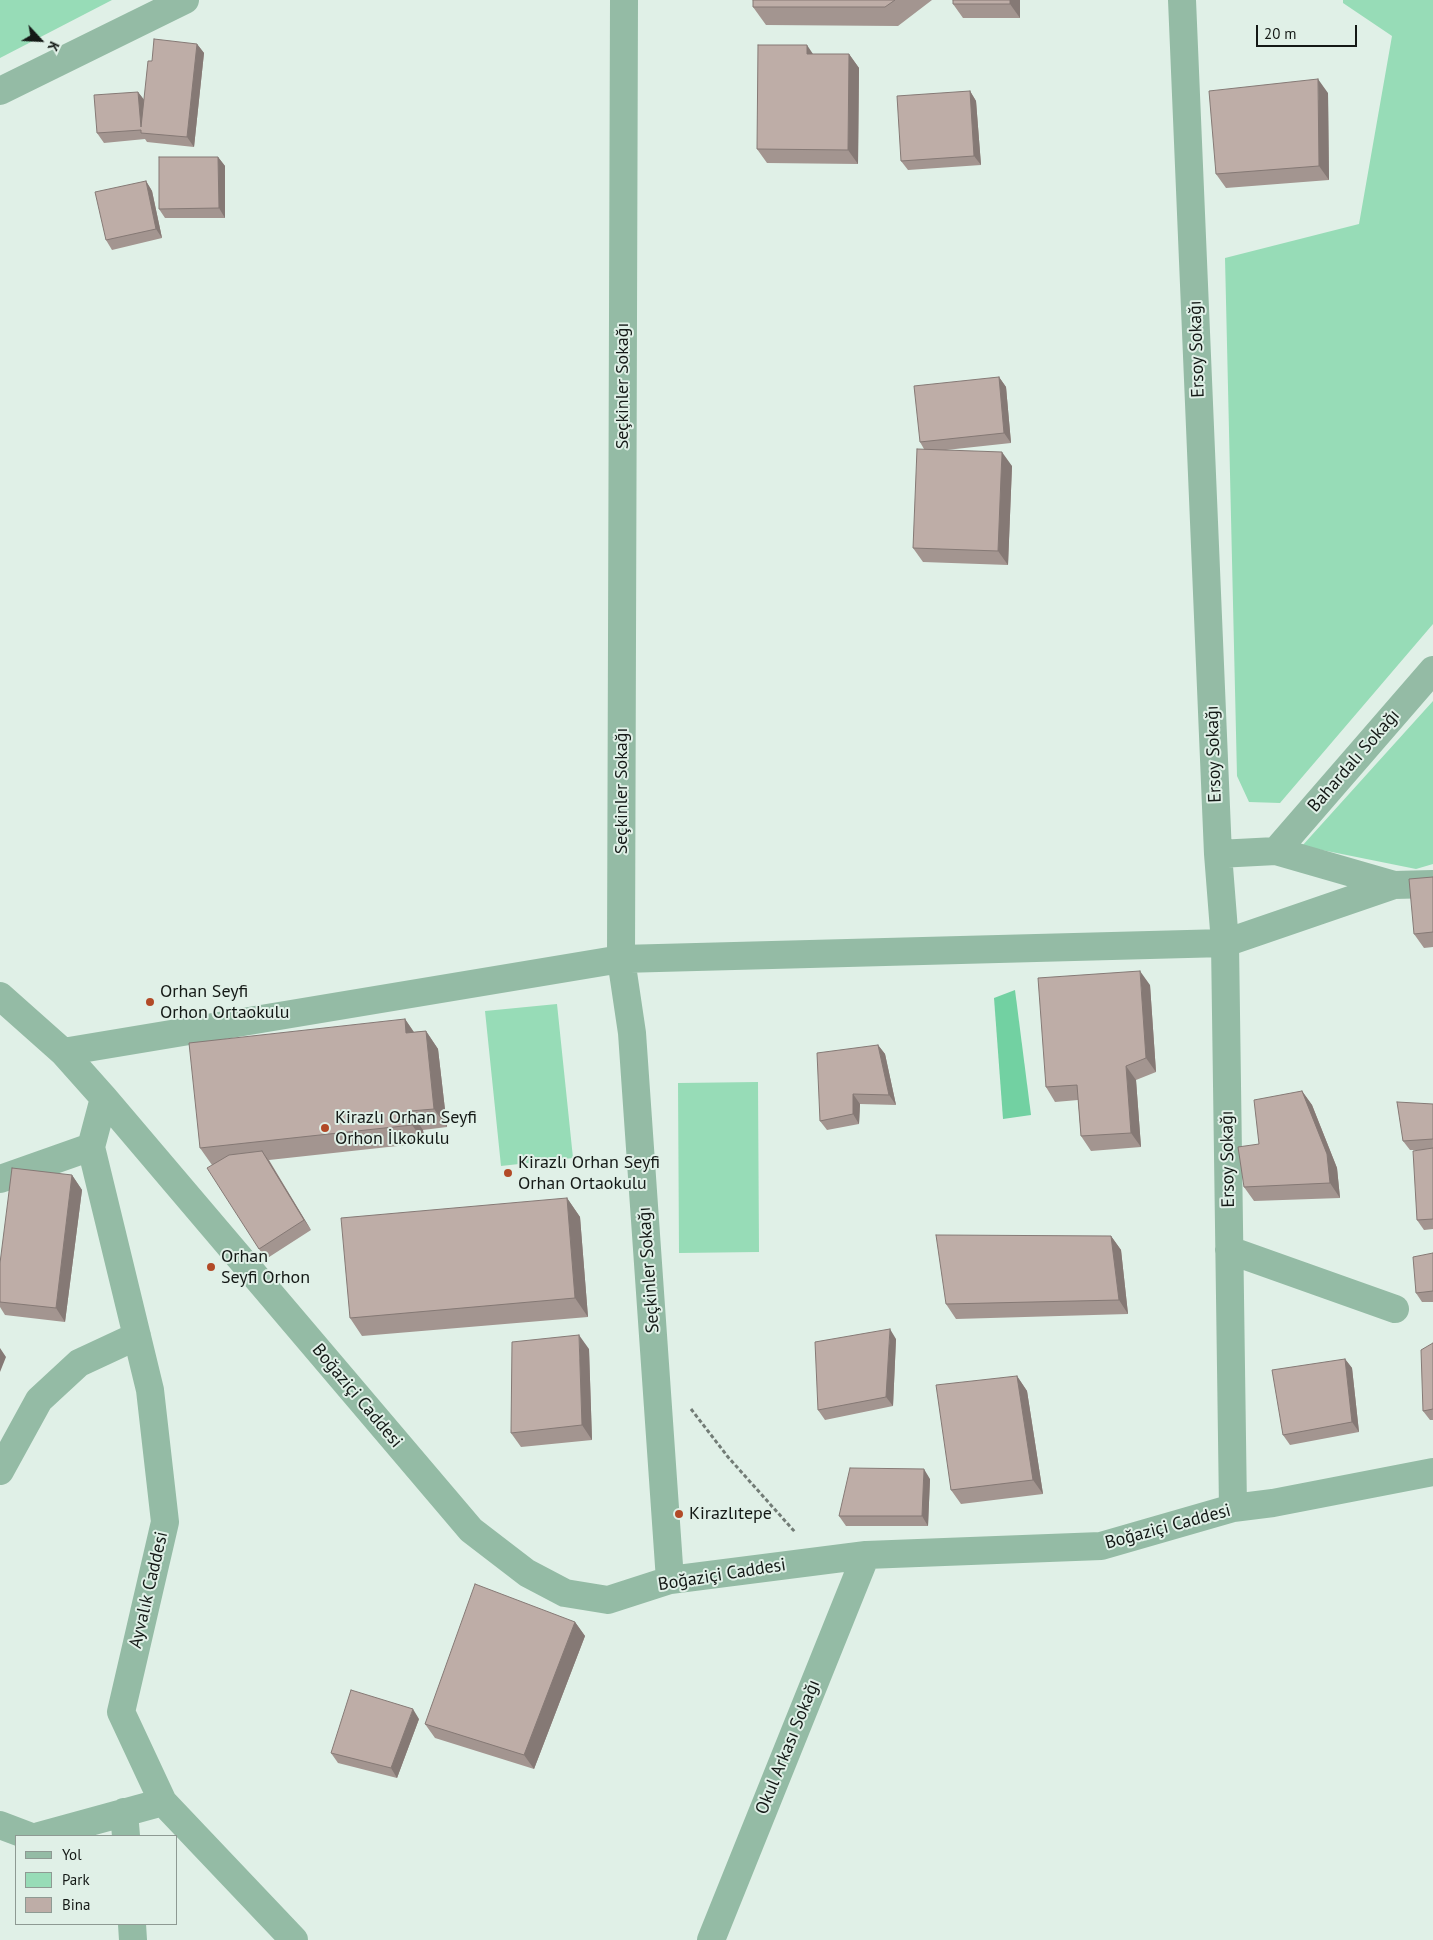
<!DOCTYPE html>
<meta charset="utf-8">
<style>
body{margin:0}
#map{position:relative;width:1433px;height:1940px;overflow:hidden;background:#e0f0e7;font-family:"PT Sans",sans-serif}
canvas{display:block}
.legend{position:absolute;left:15px;top:1835px;width:162px;height:90px;box-sizing:border-box;background:#e0f0e7;border:1px solid #8e9a93;margin:0;padding:6px 9px;list-style:none;font-size:15px;color:#141916}
.legend li{display:flex;align-items:center;gap:10px;height:25px}
.legend b{width:25px;border:1px solid #8e9a93}
.north{position:absolute;left:15px;top:15px;width:50px;height:50px;-webkit-text-stroke:4px #e0f0e7;paint-order:stroke;rotate:115deg;font-size:14px;font-weight:700;line-height:20px;text-align:center;color:#141916}
.north::after{content:'';display:block;margin:auto;width:18px;height:22px;background:#141916;clip-path:polygon(50% 0,100% 100%,50% 72%,0 100%)}
.scale{position:absolute;left:1256px;top:25px;width:101px;height:22px;box-sizing:border-box;border:2px solid #141916;border-top:0;padding-left:6px;font-size:15px;line-height:18px;white-space:nowrap;color:#141916;-webkit-text-stroke:4px #e0f0e7;paint-order:stroke}
</style>
<div id="map">
<canvas width="1433" height="1940"></canvas>
<ul class="legend">
<li><b style="height:6px;background:#94bba5"></b>Yol</li>
<li><b style="height:14px;background:#97dcb7"></b>Park</li>
<li><b style="height:14px;background:#beada7"></b>Bina</li>
</ul>
<div class="north">K</div>
<div class="scale">20 m</div>
</div>
<script>
const g = document.querySelector('canvas').getContext('2d');
g.lineJoin = 'round';
function paint(path, color) {
  g.fillStyle = color;
  g.fill(path, 'evenodd');
}
function shape(rows) {
  const path = new Path2D();
  for (const r of rows) {
    path.moveTo(r[0], r[1]);
    for (let i = 2; i < r.length; i += 2) path.lineTo(r[i], r[i + 1]);
  }
  return path;
}
function trace(path, color, width, dash) {
  g.strokeStyle = color;
  g.lineWidth = width;
  g.lineCap = dash ? 'butt' : 'round';
  g.setLineDash(dash || []);
  g.stroke(path);
}
function write(font, color, halo, rows, align = 'center') {
  g.font = font + ' "PT Sans",sans-serif';
  g.lineWidth = 4;
  g.setLineDash([]);
  g.textBaseline = 'middle';
  g.strokeStyle = halo;
  g.fillStyle = color;
  for (const [text, x, y, turn = 0] of rows) {
    g.save();
    g.translate(x, y);
    g.rotate((+turn || 0) * Math.PI / 180);
    g.textAlign = isNaN(turn) ? turn : align;
    if (halo) g.strokeText(text, 0, 0);
    g.fillText(text, 0, 0);
    g.restore();
  }
}
const green = shape([
 [0,0,112,0,0,58],
 [1343,0,1433,0,1433,624,1280,803,1249,802,1237,776,1225,258,1359,224,1392,36,1343,3],
 [1433,701,1433,864,1416,869,1302,846],
 [557,1004,573,1158,501,1166,485,1011],
 [758,1082,759,1252,679,1253,678,1083]
]);
const water = shape([
 [1015,990,1031,1115,1003,1119,994,998]
]);
const path = shape([
 [691,1409,728,1457,795,1532]
]);
const minor = shape([
 [624,0,621,959,632,1033,670,1580],
 [1182,0,1218,854,1225,943,1233,1508],
 [0,91,185,0],
 [1276,851,1433,670],
 [1218,854,1276,851,1394,885],
 [0,996,63,1052,104,1098,471,1530,527,1573,565,1593,608,1600,670,1580,866,1555,1101,1546,1233,1508,1273,1503,1433,1472],
 [63,1052,621,959,1225,943,1394,885,1433,884],
 [104,1098,91,1147,150,1390,165,1522,121,1712,163,1802,294,1940],
 [0,1179,91,1147],
 [1229,1250,1395,1309],
 [0,1471,39,1400,79,1363,137,1336],
 [124,1812,126,1836],
 [0,1825,29,1836],
 [39,1836,163,1802],
 [132,1924,133,1940],
 [711,1940,866,1555]
]);
const wall = shape([
 [753,0,932,0,898,26,766,25,753,7],
 [953,0,1020,0,1020,18,963,18,953,4],
 [197,44,204,53,194,147,147,142,145,139,104,143,97,133,138,92,144,100,152,61],
 [813,54,849,54,859,68,858,164,767,163,757,149],
 [970,91,976,101,981,165,908,170,901,161],
 [1328,93,1329,180,1226,188,1216,174],
 [218,157,225,166,225,218,165,218,159,209],
 [146,181,152,191,162,238,112,250,106,240],
 [999,377,1006,387,1011,443,946,450,1012,466,1008,565,923,562,913,548,924,449,920,442],
 [1433,877,1433,947,1424,948,1414,934],
 [1150,985,1156,1072,1136,1080,1141,1147,1091,1151,1081,1136,1078,1100,1055,1102,1046,1087],
 [405,1019,414,1032,426,1031,438,1049,447,1127,423,1130,425,1143,269,1160,311,1230,266,1259,259,1249,212,1165,200,1148],
 [878,1045,885,1054,896,1105,860,1104,859,1124,827,1130,820,1121],
 [1302,1091,1312,1105,1337,1168,1340,1198,1254,1201,1244,1187,1259,1144],
 [1433,1104,1433,1229,1424,1230,1417,1220,1425,1150,1410,1150,1403,1141],
 [72,1175,82,1190,65,1322,5,1315,0,1307,0,1263],
 [567,1198,580,1217,588,1317,362,1336,350,1318],
 [1111,1236,1121,1250,1128,1314,956,1319,946,1304],
 [1433,1253,1433,1302,1422,1302,1416,1293],
 [896,1339,893,1406,825,1420,818,1410],
 [1433,1343,1433,1420,1430,1420,1423,1411],
 [589,1349,592,1440,521,1447,511,1433],
 [1345,1359,1352,1368,1359,1432,1290,1445,1283,1435],
 [1017,1376,1027,1391,1043,1494,961,1504,951,1490],
 [930,1479,928,1526,846,1526,839,1516],
 [575,1622,585,1636,534,1769,435,1738,425,1724],
 [419,1719,397,1778,338,1763,331,1753]
]);
const shadedWall = shape([
 [1010,0,1020,0,1020,18,1010,4],
 [197,44,204,53,194,147,187,137],
 [807,45,817,60,807,54],
 [849,54,859,68,858,164,848,150],
 [1318,79,1328,93,1329,180,1319,166],
 [970,91,976,101,981,165,974,156],
 [138,92,145,101,141,127],
 [218,157,225,166,225,218,219,208],
 [146,181,152,191,162,238,156,229],
 [999,377,1006,387,1011,443,1004,433],
 [1002,452,1012,466,1008,565,998,551],
 [1140,971,1150,985,1156,1072,1146,1058],
 [405,1019,417,1037,406,1033],
 [426,1031,438,1049,447,1127,434,1109],
 [878,1045,885,1054,896,1105,889,1095],
 [1126,1066,1136,1080,1141,1147,1131,1133],
 [1302,1091,1312,1105,1337,1168,1340,1198,1330,1183],
 [853,1094,860,1104,859,1124,853,1114],
 [410,1111,423,1130,425,1143,412,1125],
 [262,1151,269,1161,311,1230,304,1220],
 [72,1175,82,1190,65,1322,56,1308],
 [567,1198,580,1217,588,1317,575,1298],
 [1111,1236,1121,1250,1128,1314,1119,1300],
 [890,1329,896,1339,893,1406,886,1397],
 [579,1335,589,1349,592,1440,582,1425],
 [0,1348,6,1357,0,1372],
 [1345,1359,1352,1368,1359,1432,1352,1422],
 [1017,1376,1027,1391,1043,1494,1033,1480],
 [924,1469,930,1479,928,1526,922,1516],
 [575,1622,585,1636,534,1769,524,1755],
 [413,1709,419,1719,397,1778,391,1768]
]);
const building = shape([
 [753,0,895,0,885,7,753,7,753,0],
 [953,0,1010,0,1010,4,953,4,953,0],
 [154,39,197,44,187,137,141,133,141,130,97,133,94,95,138,92,141,127,148,61,152,61,154,39],
 [758,45,807,45,807,54,849,54,848,150,757,149,758,45],
 [1318,79,1319,166,1216,174,1209,91,1318,79],
 [970,91,974,156,901,161,897,96,970,91],
 [159,157,218,157,219,208,159,209,159,157],
 [146,181,156,229,106,240,95,192,146,181],
 [999,377,1004,433,920,442,914,386,999,377],
 [917,449,1002,452,998,551,913,548,917,449],
 [1433,877,1433,932,1414,934,1409,879,1433,877],
 [1140,971,1146,1058,1126,1066,1131,1133,1081,1136,1077,1085,1046,1087,1038,978,1140,971],
 [405,1019,406,1033,426,1031,434,1109,410,1111,412,1125,200,1148,189,1043,405,1019],
 [878,1045,889,1095,853,1094,853,1114,820,1121,817,1053,878,1045],
 [1302,1091,1327,1154,1330,1183,1244,1187,1238,1147,1259,1144,1254,1100,1302,1091],
 [1397,1102,1433,1104,1433,1139,1403,1141,1397,1102],
 [1433,1148,1433,1219,1417,1220,1413,1151,1433,1148],
 [262,1151,304,1220,259,1249,207,1168,229,1155,262,1151],
 [12,1168,72,1175,56,1308,0,1302,0,1263,12,1168],
 [567,1198,575,1298,350,1318,341,1218,567,1198],
 [936,1235,1111,1236,1119,1300,946,1304,936,1235],
 [1433,1253,1433,1291,1416,1293,1413,1257,1433,1253],
 [890,1329,886,1397,818,1410,815,1342,890,1329],
 [579,1335,582,1425,511,1433,512,1342,579,1335],
 [1433,1343,1433,1409,1423,1411,1421,1350,1433,1343],
 [1345,1359,1352,1422,1283,1435,1272,1370,1345,1359],
 [1017,1376,1033,1480,951,1490,936,1385,1017,1376],
 [850,1468,924,1469,922,1516,839,1516,850,1468],
 [475,1584,575,1622,524,1755,425,1724,475,1584],
 [351,1690,413,1709,391,1768,331,1753,351,1690]
]);
const markers = [
 [150,1002,5,"#b24a27"],
 [325,1128,5,"#b24a27"],
 [508,1173,5,"#b24a27"],
 [211,1267,5,"#b24a27"],
 [679,1514,5,"#b24a27"]
];
const streetNames = [
 ["Ersoy Sokağı",1197,349,-92],
 ["Seçkinler Sokağı",623,386,-90],
 ["Ersoy Sokağı",1214,754,-92],
 ["Bahardalı Sokağı",1354,761,-49],
 ["Seçkinler Sokağı",622,791,-90],
 ["Ersoy Sokağı",1228,1159,-91],
 ["Seçkinler Sokağı",649,1270,-94],
 ["Boğaziçi Caddesi",357,1396,50],
 ["Boğaziçi Caddesi",1168,1527,-15],
 ["Boğaziçi Caddesi",722,1575,-9],
 ["Ayvalık Caddesi",149,1590,-77],
 ["Okul Arkası Sokağı",788,1747,-68]
];
const poiNames = [
 ["Orhan Seyfi",160,992],
 ["Orhon Ortaokulu",160,1013],
 ["Kirazlı Orhan Seyfi",335,1118],
 ["Orhon İlkokulu",335,1139],
 ["Kirazlı Orhan Seyfi",518,1163],
 ["Orhan Ortaokulu",518,1184],
 ["Orhan",221,1257],
 ["Seyfi Orhon",221,1278],
 ["Kirazlıtepe",689,1514]
];
paint(green, '#97dcb7');
paint(water, '#72d1a2');
trace(path, '#727c76', 3, [4, 2.5]);
trace(minor, '#94bba5', 28);
paint(wall, '#a39590');
paint(shadedWall, '#857975');
paint(building, '#beada7');
trace(building, '#857975', 1);
for (const [x, y, r, color] of markers) {
  const dot = new Path2D();
  dot.arc(x, y, r, 0, 2 * Math.PI);
  g.fillStyle = color;
  g.fill(dot);
  trace(dot, '#e0f0e7', 2);
}
write('18px', '#141916', '#e0f0e7', streetNames);
write('18px', '#141916', '#e0f0e7', poiNames, 'left');
</script>
